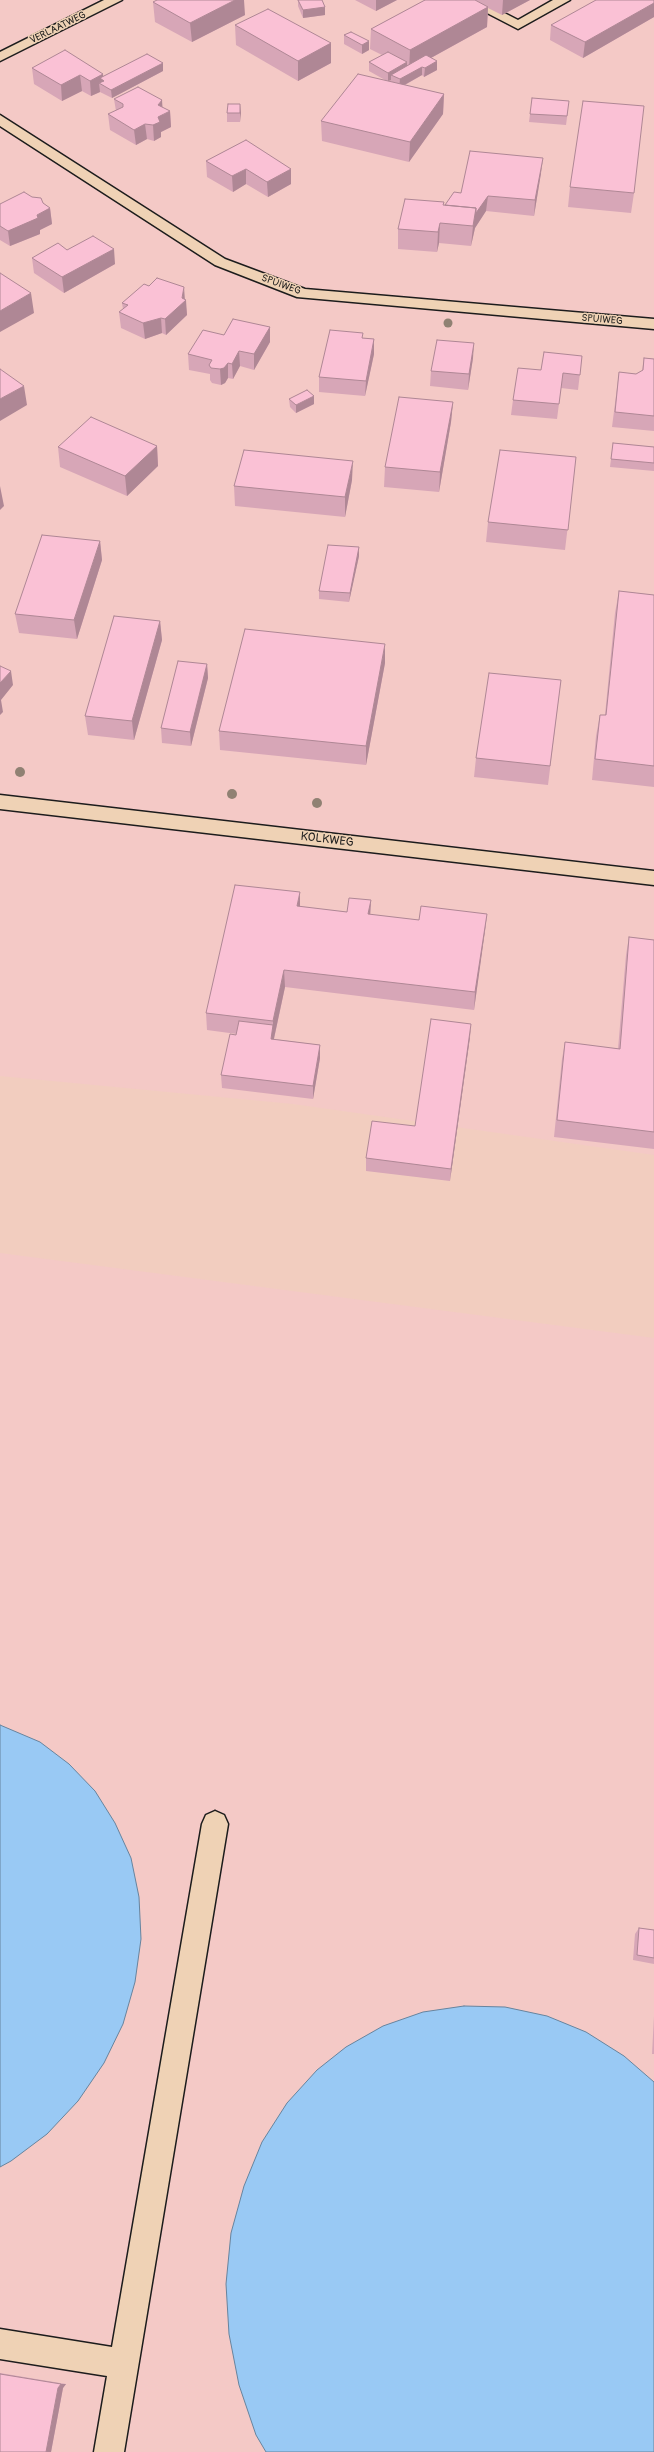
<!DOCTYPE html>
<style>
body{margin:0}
canvas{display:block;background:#f2cdbf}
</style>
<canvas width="654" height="2452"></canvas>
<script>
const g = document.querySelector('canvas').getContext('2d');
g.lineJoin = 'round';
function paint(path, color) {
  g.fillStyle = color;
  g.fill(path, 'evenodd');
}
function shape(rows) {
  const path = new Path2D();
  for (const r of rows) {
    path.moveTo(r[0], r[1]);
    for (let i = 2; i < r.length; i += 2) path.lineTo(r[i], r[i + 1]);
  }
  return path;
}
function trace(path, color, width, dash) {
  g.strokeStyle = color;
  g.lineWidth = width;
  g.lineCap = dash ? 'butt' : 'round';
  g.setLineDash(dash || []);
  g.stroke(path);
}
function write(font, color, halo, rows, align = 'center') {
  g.font = font + ' Pangolin,sans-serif';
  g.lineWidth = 3;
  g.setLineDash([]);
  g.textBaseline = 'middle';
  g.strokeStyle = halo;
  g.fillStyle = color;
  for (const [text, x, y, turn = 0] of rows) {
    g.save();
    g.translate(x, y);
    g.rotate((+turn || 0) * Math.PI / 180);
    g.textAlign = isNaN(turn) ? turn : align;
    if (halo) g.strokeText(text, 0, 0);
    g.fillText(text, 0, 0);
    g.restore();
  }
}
const built = shape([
 [0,0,654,0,654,1155,293,1104,0,1076],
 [0,1253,654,1338,654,2452,0,2452]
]);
const water = shape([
 [0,1725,40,1742,69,1764,95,1791,115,1823,131,1858,139,1897,141,1939,135,1982,123,2024,104,2063,78,2101,47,2134,11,2161,0,2167,0,1725],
 [464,2006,505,2007,547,2016,586,2032,624,2056,654,2082,654,2452,266,2452,256,2435,239,2385,229,2334,226,2284,231,2233,244,2186,262,2142,287,2103,317,2070,346,2047,383,2026,423,2012,464,2006]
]);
const minor = shape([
 [104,0,122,0,0,61,0,52,104,0],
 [462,0,479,0,518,20,553,0,570,0,518,29,462,0],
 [0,115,225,259,305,289,654,319,654,329,297,297,215,265,0,126,0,115],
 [0,795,654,871,654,885,0,809,0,795],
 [215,1811,224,1815,228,1824,124,2452,94,2452,107,2376,0,2359,0,2329,112,2347,202,1824,206,1815,215,1811]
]);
const trees = [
 [448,323,4.5],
 [20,772,5],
 [232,794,5],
 [317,803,5]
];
const wall = shape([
 [298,0,322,0,325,7,325,15,303,18,298,6],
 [355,0,397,0,376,11],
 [425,0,530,0,502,15,488,8,487,27,431,58,437,70,424,77,422,75,405,85,444,94,443,114,409,162,322,141,321,121,385,80,369,71,369,62,382,55,370,49,371,29],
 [654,0,654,17,583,58,550,40,551,25],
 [153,2,245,15,192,42,155,22],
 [235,25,331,43,331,63,298,81,236,45],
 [351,32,369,50,362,54,344,44,344,35],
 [32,68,103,74,103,77,163,71,112,98,100,92,91,96,82,91,62,101,34,84],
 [114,99,162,107,170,111,171,127,161,132,161,137,154,141,147,139,136,145,110,130,108,114,116,111],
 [240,104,240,122,227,122,227,113],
 [568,110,566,125,529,122,530,114],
 [246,140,291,184,268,197,246,184,233,192,207,177,206,161],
 [541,173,534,216,486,211,475,228,471,246,439,243,437,252,398,249,398,229,443,205,445,205,461,193],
 [570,187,634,193,631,213,568,207],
 [43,203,50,208,52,224,40,230,40,234,10,246,0,240,0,204],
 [67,250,115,264,64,293,34,273,32,258],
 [185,299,187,315,166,335,162,333,145,339,121,328,119,312,123,309,122,303],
 [270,327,270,342,254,370,240,366,233,379,228,378,225,383,221,385,212,383,210,380,210,374,189,370,188,354,224,335],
 [363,338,374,339,374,354,365,396,319,392,319,377],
 [582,356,578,390,561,388,557,419,511,415,513,400,541,370],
 [473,358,468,390,430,386,431,371],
 [644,358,654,359,654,431,612,427,619,372,636,374,642,371],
 [314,396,314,404,296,413,290,407,289,399],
 [453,402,451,422,439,492,384,487,385,467],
 [613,443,654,447,654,471,610,467],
 [157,446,158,466,127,496,60,467,58,447],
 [576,457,565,550,486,542,488,522],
 [352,480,345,517,235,506,234,486],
 [100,541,102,560,77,639,19,633,15,614],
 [359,547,359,556,349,602,319,599,319,591],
 [619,591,654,595,654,787,592,780,596,736,600,715,605,715,615,613],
 [160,621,162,640,134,740,88,735,85,716],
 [385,663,366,765,220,750,219,731],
 [207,664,208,678,191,746,162,743,161,728],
 [561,680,548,785,474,777,476,758],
 [371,900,370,915,419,920,487,914,474,1010,285,987,274,1039,320,1045,320,1058,313,1099,222,1088,221,1075,237,1034,207,1030,206,1013,300,907,347,912],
 [629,937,654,940,654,1149,554,1137,562,1059,565,1042,618,1049,626,955],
 [470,1037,450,1181,366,1171,366,1158,415,1126],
 [639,1928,654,1930,654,1964,633,1960,635,1934],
 [654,2016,654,2054,652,2054],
 [0,2373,66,2384,63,2388,51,2452,0,2452]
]);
const shadedWall = shape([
 [235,0,244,0,245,15,192,42,190,23],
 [376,0,397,0,376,11],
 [503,0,530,0,502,15],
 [654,3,654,17,583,58,585,42],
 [325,7,325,15,303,18,303,10],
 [488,7,487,27,409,70,410,50],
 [369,41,369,50,362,54,362,45],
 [331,43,331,63,298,81,298,61],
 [437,61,437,70,424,77,425,68],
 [407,62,407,71,391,75,391,80,388,81,388,73],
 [163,63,163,71,112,98,111,90],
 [422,67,422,75,399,88,400,79],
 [103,74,104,86,99,83,100,92,91,96,90,81],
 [80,75,82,91,62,101,61,85],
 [444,94,443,114,409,162,410,142],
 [162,100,163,115,170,111,171,127,161,132,161,137,154,141,153,125,158,105],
 [240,104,241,113,240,122],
 [145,124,147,139,136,145,134,130],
 [543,158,541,173,534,216,535,200],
 [246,169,246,184,233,192,232,176],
 [291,169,291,184,268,197,267,182],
 [488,196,486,211,475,228,471,246,473,226,476,208],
 [50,208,52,224,40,230,40,234,10,246,8,231],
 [440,223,439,243,437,252,438,232],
 [114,249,115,264,64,293,62,277],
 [184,287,185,301,186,300,187,315,166,335,165,319,182,298],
 [31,293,34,313,0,332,0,311],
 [161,318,162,333,145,339,143,323],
 [270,327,270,342,254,370,254,354],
 [374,339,374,354,365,396,366,381],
 [474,343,473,358,468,390,469,374],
 [239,351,240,366,233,379,232,364],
 [228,363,228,378,225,383,221,385,220,369],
 [24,386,27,405,0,421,0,399],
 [314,396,314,404,296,413,296,405],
 [453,402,451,422,439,492,440,472],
 [157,446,158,466,127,496,125,476],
 [353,461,352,480,345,517,345,497],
 [0,486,4,506,0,510],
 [100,541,102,560,77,639,74,620],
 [359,547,359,556,349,602,350,593],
 [160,621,162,640,134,740,132,721],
 [385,644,385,663,366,765,366,746],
 [207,664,208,678,191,746,190,732],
 [11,671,13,685,1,700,3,712,0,715,0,683],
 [300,892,300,910,297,906],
 [371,900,370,918,368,914],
 [487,914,485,931,474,1010,475,992],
 [284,970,285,987,271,1052,271,1039,273,1025,273,1021],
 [471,1024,470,1037,450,1181,451,1169],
 [320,1045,320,1058,313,1099,313,1086],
 [61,2384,66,2384,63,2388,51,2452,46,2452,58,2388]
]);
const building = shape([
 [157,0,235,0,190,23,153,2,157,0],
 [298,0,322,0,325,7,303,10,298,0],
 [425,0,475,0,488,7,410,50,371,29,425,0],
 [596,0,654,0,654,3,585,42,551,25,596,0],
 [268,9,331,43,298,61,235,25,268,9],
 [351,32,369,41,362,45,344,35,351,32],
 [65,50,103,74,90,81,80,75,61,85,32,68,65,50],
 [388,52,407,62,388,73,369,62,388,52],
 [147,54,163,63,111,90,99,83,104,81,100,78,147,54],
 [426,55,437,61,425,68,422,67,400,79,391,75,426,55],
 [358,74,444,94,410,142,321,121,358,74],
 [138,87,162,100,158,105,170,111,158,117,160,122,153,125,145,124,134,130,108,114,123,107,123,104,114,99,138,87],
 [532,98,569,101,567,116,530,114,532,98],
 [583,101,644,106,634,193,570,187,583,101],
 [228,104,240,104,240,113,227,113,228,104],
 [246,140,291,169,267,182,246,169,232,176,206,161,246,140],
 [470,151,543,158,535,200,488,196,476,213,476,208,445,205,454,192,461,193,470,151],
 [24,192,32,197,41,198,43,203,50,208,37,215,38,218,8,231,0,226,0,204,24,192],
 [405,199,444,202,443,205,476,208,473,226,440,223,438,232,398,229,405,199],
 [93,236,114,249,62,277,32,258,58,243,67,250,93,236],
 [0,273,31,293,0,311,0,273],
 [157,278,184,287,182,298,186,300,165,319,161,318,143,323,119,312,128,305,122,303,144,284,149,286,157,278],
 [233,319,270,327,254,354,239,351,232,364,228,363,224,368,220,369,211,368,209,365,212,360,188,354,203,330,224,335,233,319],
 [330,330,363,333,362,338,374,339,366,381,319,377,330,330],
 [437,340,474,343,469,374,431,371,437,340],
 [544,352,582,356,580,375,563,373,559,404,513,400,518,368,541,370,544,352],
 [644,358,654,359,654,416,615,412,619,372,636,374,643,370,644,358],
 [0,369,24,386,0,399,0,369],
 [307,390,314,396,296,405,289,399,307,390],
 [399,397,453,402,440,472,385,467,399,397],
 [91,417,157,446,125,476,58,447,91,417],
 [613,443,654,447,654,463,611,459,613,443],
 [244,450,353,461,345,497,234,486,244,450],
 [500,450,576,457,568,530,488,522,500,450],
 [42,535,100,541,74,620,15,614,42,535],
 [328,545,359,547,350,593,319,591,328,545],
 [619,591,654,595,654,766,595,759,600,715,606,715,619,591],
 [114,616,160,621,132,721,85,716,114,616],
 [245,629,385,644,366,746,219,731,245,629],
 [178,661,207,664,190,732,161,728,178,661],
 [0,666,11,671,0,683,0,666],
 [489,673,561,680,550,766,476,758,489,673],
 [235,885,300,892,297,906,347,912,349,898,371,900,368,914,419,920,421,906,487,914,475,992,284,970,273,1021,206,1013,235,885],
 [629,937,654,940,654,1132,557,1120,565,1042,620,1049,629,937],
 [431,1019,471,1024,451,1169,366,1158,372,1121,415,1126,431,1019],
 [239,1021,273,1025,271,1039,320,1045,313,1086,221,1075,230,1034,236,1035,239,1021],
 [639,1928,654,1930,654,1958,637,1955,639,1928],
 [0,2374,61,2384,58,2388,46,2452,0,2452,0,2374]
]);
const farStreetnames = [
 ["VERLAATWEG",58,28,-26],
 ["SPUIWEG",281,285,20],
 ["SPUIWEG",602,320,5]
];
const streetNames = [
 ["KOLKWEG",327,840,7]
];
paint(built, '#f4c9c6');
paint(water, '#99c9f4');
trace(water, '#67849e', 1);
trace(minor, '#1c1c1c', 3);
paint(minor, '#efd2b5');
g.fillStyle = '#908173';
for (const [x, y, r] of trees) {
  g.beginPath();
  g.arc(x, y, r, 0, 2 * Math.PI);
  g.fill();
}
paint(wall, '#d7a6b7');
paint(shadedWall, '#af8795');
paint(building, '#fac1d5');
trace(building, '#af8795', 1);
write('10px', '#1c1c1c', '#efd2b5', farStreetnames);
write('12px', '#1c1c1c', '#efd2b5', streetNames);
</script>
